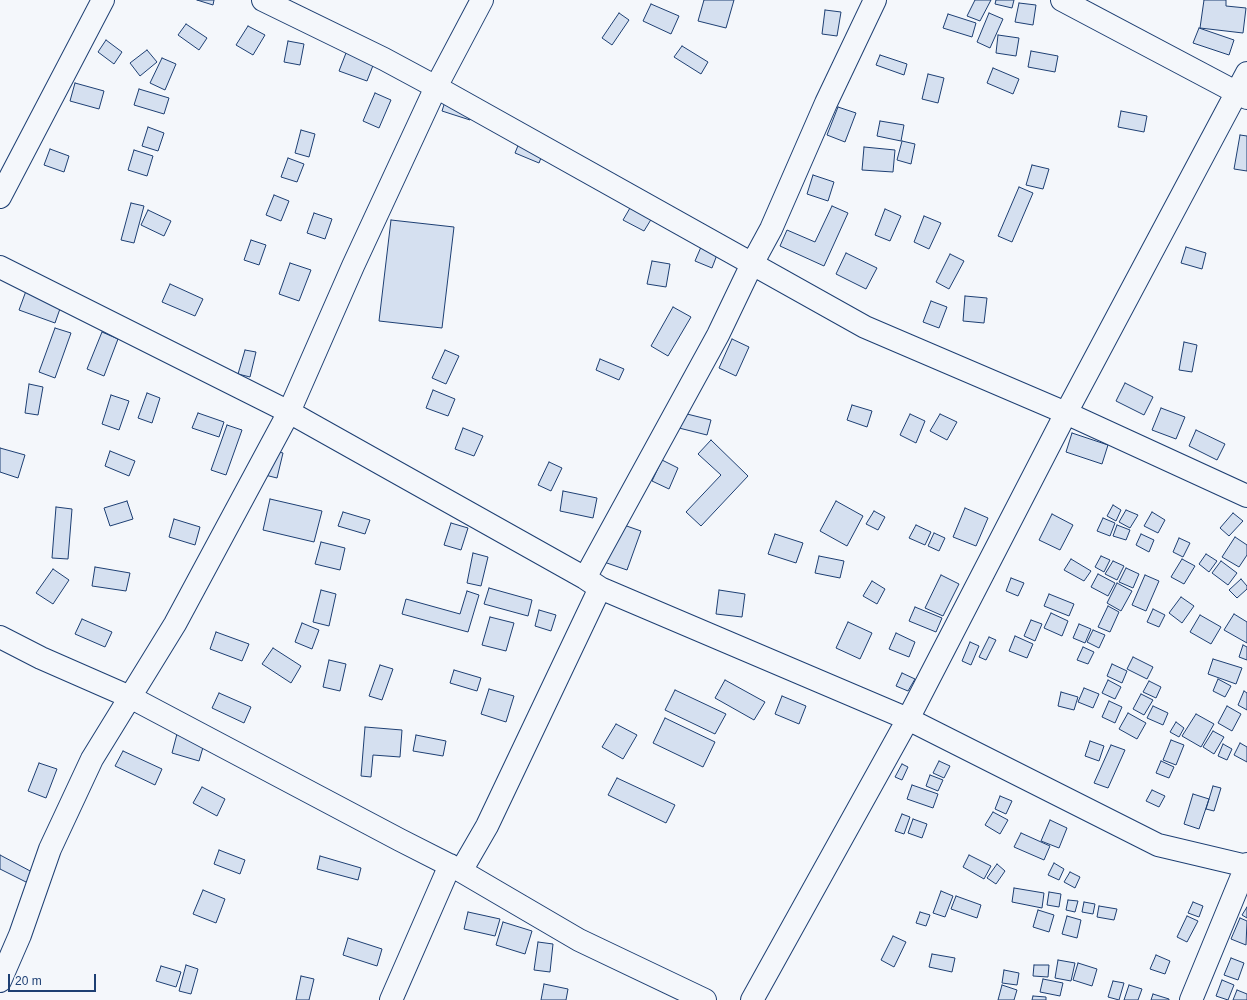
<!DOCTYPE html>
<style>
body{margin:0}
#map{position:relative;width:1247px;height:1000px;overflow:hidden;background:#f4f7fb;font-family:Helvetica,sans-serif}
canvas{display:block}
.scale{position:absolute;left:8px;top:974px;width:88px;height:18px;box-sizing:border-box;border:2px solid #1d3f73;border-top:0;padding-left:5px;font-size:12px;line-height:14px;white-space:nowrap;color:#1d3f73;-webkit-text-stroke:3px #f4f7fb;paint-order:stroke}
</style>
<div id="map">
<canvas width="1247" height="1000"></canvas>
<div class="scale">20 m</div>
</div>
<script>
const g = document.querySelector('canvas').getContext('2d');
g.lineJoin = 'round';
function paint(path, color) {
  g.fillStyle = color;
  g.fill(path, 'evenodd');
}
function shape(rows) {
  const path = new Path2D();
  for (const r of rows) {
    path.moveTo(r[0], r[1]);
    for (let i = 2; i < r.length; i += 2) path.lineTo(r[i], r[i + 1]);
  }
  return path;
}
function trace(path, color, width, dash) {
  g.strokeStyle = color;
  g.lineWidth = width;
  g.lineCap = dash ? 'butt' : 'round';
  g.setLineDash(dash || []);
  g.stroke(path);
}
const building = shape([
 [197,0,214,0,213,5,197,0],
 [704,0,734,0,726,28,698,21,704,0],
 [975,0,991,0,980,21,967,16,975,0],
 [996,0,1014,0,1012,8,995,4,996,0],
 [1204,0,1226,0,1226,6,1246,8,1243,33,1200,28,1204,0],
 [1019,3,1036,5,1033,25,1015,22,1019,3],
 [651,4,679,16,671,34,643,21,651,4],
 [825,10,841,12,837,36,822,34,825,10],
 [619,13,629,20,612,45,602,38,619,13],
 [989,13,1003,19,990,48,977,42,989,13],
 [948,14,976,23,972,37,943,28,948,14],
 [186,24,207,38,199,50,178,35,186,24],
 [248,26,265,35,253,55,236,45,248,26],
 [1199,28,1234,40,1229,55,1193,43,1199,28],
 [998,35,1019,38,1016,56,996,53,998,35],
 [106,40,122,52,114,64,98,52,106,40],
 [288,41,304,44,300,65,284,62,288,41],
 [682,46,708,62,701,74,674,57,682,46],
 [147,50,157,62,140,76,130,63,147,50],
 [1031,51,1058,56,1055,72,1028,67,1031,51],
 [346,53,374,63,367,81,339,71,346,53],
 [880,55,907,64,904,75,876,65,880,55],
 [162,58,176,64,165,90,150,83,162,58],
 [993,68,1019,79,1013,94,987,83,993,68],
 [928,74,944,78,938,103,922,99,928,74],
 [75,83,104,91,99,109,70,101,75,83],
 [139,89,169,98,164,114,134,105,139,89],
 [449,89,477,99,470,120,442,111,449,89],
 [375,93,391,100,379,128,363,121,375,93],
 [838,107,856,113,845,142,827,135,838,107],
 [1121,111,1147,116,1144,132,1118,127,1121,111],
 [880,121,904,125,901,141,877,136,880,121],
 [148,127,164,133,158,151,142,146,148,127],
 [301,130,315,134,309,157,295,153,301,130],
 [524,131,548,140,539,163,515,153,524,131],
 [1240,135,1247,136,1247,171,1234,169,1240,135],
 [902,141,915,144,911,164,897,160,902,141],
 [864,147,895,150,893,172,862,170,864,147],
 [50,149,69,156,64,172,44,165,50,149],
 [134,150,153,156,147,176,128,170,134,150],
 [288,158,304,164,297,182,281,177,288,158],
 [1032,165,1049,169,1043,189,1026,185,1032,165],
 [813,175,834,182,828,201,807,194,813,175],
 [1019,187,1033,193,1012,242,998,236,1019,187],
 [274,195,289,201,281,221,266,215,274,195],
 [637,196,658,208,644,231,623,220,637,196],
 [131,203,144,206,134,243,121,240,131,203],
 [832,206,848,213,824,266,780,246,787,230,815,242,832,206],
 [885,209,901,216,890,241,875,235,885,209],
 [148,210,171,221,164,236,141,225,148,210],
 [314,213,332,219,325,239,307,233,314,213],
 [924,216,941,223,929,249,914,242,924,216],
 [391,220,454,227,442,328,379,321,391,220],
 [707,233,723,239,712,268,695,261,707,233],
 [251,240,266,245,259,265,244,260,251,240],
 [1186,247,1206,253,1202,269,1181,263,1186,247],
 [846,253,877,268,866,289,836,274,846,253],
 [950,254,964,261,949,289,936,282,950,254],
 [652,261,670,264,666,287,647,284,652,261],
 [290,263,311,270,299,301,279,294,290,263],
 [170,284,203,299,195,316,162,302,170,284],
 [26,291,62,303,55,323,19,310,26,291],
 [965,296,987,298,984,323,963,321,965,296],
 [931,301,947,307,939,328,923,322,931,301],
 [673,307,691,317,668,356,651,346,673,307],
 [55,328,71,333,55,378,39,372,55,328],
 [102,332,118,339,104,376,87,369,102,332],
 [732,339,749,347,736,376,719,368,732,339],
 [1184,342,1197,345,1192,372,1179,370,1184,342],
 [245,350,256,352,250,377,238,374,245,350],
 [445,350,459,356,446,384,432,378,445,350],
 [600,359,624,369,619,380,596,370,600,359],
 [1125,383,1153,397,1144,415,1116,401,1125,383],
 [29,384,43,387,38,415,25,413,29,384],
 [433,390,455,399,448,416,426,408,433,390],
 [147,393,160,398,152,423,138,418,147,393],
 [111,395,129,401,119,430,102,424,111,395],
 [852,405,872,411,867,427,847,420,852,405],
 [1161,408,1185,417,1176,439,1152,430,1161,408],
 [679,412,711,420,707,435,675,427,679,412],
 [198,413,224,422,219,437,192,428,198,413],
 [910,414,925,421,916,443,900,435,910,414],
 [940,414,957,422,947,440,930,431,940,414],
 [227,425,242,430,226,475,211,470,227,425],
 [463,428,483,436,474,456,455,449,463,428],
 [1196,430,1225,444,1217,460,1189,446,1196,430],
 [1072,433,1108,445,1102,464,1066,452,1072,433],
 [711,440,748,476,701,526,686,512,721,475,698,454,711,440],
 [0,448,25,455,18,478,0,472,0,448],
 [267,449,283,453,277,478,261,474,267,449],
 [110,451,135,461,129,476,105,466,110,451],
 [662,460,678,468,669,489,652,481,662,460],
 [549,462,562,468,551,491,538,485,549,462],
 [563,491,597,498,593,518,560,511,563,491],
 [270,499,322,511,314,542,263,530,270,499],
 [127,501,133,519,110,526,104,508,127,501],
 [836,501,863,516,847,546,820,531,836,501],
 [1113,505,1121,510,1116,521,1107,516,1113,505],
 [56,507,72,509,68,559,52,558,56,507],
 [965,508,988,518,976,546,953,537,965,508],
 [1126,510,1138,515,1130,528,1119,522,1126,510],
 [874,511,885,517,878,530,866,524,874,511],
 [343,512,370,520,365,534,338,526,343,512],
 [1152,512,1165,520,1158,533,1144,526,1152,512],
 [1233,513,1243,521,1229,536,1220,528,1233,513],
 [1052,514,1073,525,1060,550,1039,540,1052,514],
 [1103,518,1115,523,1110,536,1097,531,1103,518],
 [174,519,200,527,195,545,169,537,174,519],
 [451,523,468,528,461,550,444,545,451,523],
 [618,523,641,531,627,570,604,562,618,523],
 [916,525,931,532,925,545,909,538,916,525],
 [1117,525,1130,530,1126,540,1113,536,1117,525],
 [934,533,945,538,939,551,928,546,934,533],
 [775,534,803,543,796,563,768,554,775,534],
 [1141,534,1154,540,1149,552,1136,545,1141,534],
 [1235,537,1247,545,1247,555,1239,567,1222,557,1235,537],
 [1179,538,1190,543,1183,557,1173,552,1179,538],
 [321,542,345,548,340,570,315,564,321,542],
 [473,553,488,557,481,586,467,583,473,553],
 [1206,554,1217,561,1209,572,1199,564,1206,554],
 [819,556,844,561,840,578,815,573,819,556],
 [1101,556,1110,560,1104,572,1095,567,1101,556],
 [1071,559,1091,571,1084,581,1064,570,1071,559],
 [1182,559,1195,566,1184,584,1171,577,1182,559],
 [1113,561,1124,566,1117,580,1105,574,1113,561],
 [1221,561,1237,573,1228,585,1212,573,1221,561],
 [95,567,130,573,126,591,92,586,95,567],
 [1126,568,1139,574,1133,588,1119,582,1126,568],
 [53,569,69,580,53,604,36,593,53,569],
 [1098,574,1115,583,1108,596,1091,587,1098,574],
 [941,575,959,584,943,616,925,608,941,575],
 [1145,575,1159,581,1146,611,1132,605,1145,575],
 [1011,578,1024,583,1018,596,1006,591,1011,578],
 [1241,579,1247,586,1247,589,1237,598,1229,590,1241,579],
 [872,581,885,589,877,604,863,596,872,581],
 [1117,583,1132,591,1121,611,1107,603,1117,583],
 [489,588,532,600,528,616,484,604,489,588],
 [321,590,336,594,329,626,313,622,321,590],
 [719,590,745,594,742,617,716,614,719,590],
 [467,591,479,595,468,632,402,614,406,599,460,614,467,591],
 [1049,594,1074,604,1069,616,1044,606,1049,594],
 [1181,597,1194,606,1182,623,1169,613,1181,597],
 [1108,606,1119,612,1110,632,1098,627,1108,606],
 [915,607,942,618,936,632,909,621,915,607],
 [1153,609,1165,615,1159,627,1147,622,1153,609],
 [539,610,556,615,551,631,535,626,539,610],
 [1051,613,1068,621,1062,636,1044,628,1051,613],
 [1234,614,1247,622,1247,643,1224,630,1234,614],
 [1200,615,1221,627,1211,644,1190,632,1200,615],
 [490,617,514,623,506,651,482,645,490,617],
 [82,619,112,632,105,647,75,634,82,619],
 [1031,620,1042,624,1035,641,1024,636,1031,620],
 [848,622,872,633,860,659,836,648,848,622],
 [302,623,319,630,312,649,295,642,302,623],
 [1079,624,1091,629,1085,643,1073,638,1079,624],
 [1093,630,1105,635,1099,648,1087,642,1093,630],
 [216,632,249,644,242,661,210,649,216,632],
 [896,633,915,642,909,657,889,649,896,633],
 [1015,636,1033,644,1027,658,1009,651,1015,636],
 [989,637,996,640,986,660,979,657,989,637],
 [970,642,979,646,971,665,962,661,970,642],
 [1243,645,1247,647,1247,660,1239,657,1243,645],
 [1083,647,1094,652,1088,664,1077,660,1083,647],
 [273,648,301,666,291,683,262,664,273,648],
 [1133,657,1153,667,1147,679,1127,669,1133,657],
 [1213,659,1242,668,1236,684,1208,674,1213,659],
 [329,660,346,664,340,691,323,687,329,660],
 [1112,664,1127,671,1122,683,1107,676,1112,664],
 [380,665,393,669,382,700,369,696,380,665],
 [454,670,481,678,477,691,450,683,454,670],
 [902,673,915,679,908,691,896,686,902,673],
 [1218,679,1231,686,1225,697,1213,691,1218,679],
 [725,680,765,702,754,720,715,698,725,680],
 [1108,680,1121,687,1115,699,1102,693,1108,680],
 [1149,681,1161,687,1156,698,1143,692,1149,681],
 [1084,688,1099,694,1093,708,1078,702,1084,688],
 [489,689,514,696,506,722,481,714,489,689],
 [675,690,726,714,715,734,665,710,675,690],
 [1244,691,1247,693,1247,710,1238,705,1244,691],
 [1061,692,1078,697,1074,710,1058,706,1061,692],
 [219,693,251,707,244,723,212,708,219,693],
 [1141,694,1153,700,1144,715,1133,709,1141,694],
 [782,696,806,706,799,724,775,714,782,696],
 [1109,701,1122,707,1115,723,1102,717,1109,701],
 [1153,706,1168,713,1163,725,1147,718,1153,706],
 [1227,706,1241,714,1232,731,1218,723,1227,706],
 [1128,713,1146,723,1137,739,1119,729,1128,713],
 [1196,714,1214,724,1201,747,1182,736,1196,714],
 [665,718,715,742,703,767,653,743,665,718],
 [1176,722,1184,728,1179,737,1170,732,1176,722],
 [616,724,637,735,623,759,602,747,616,724],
 [365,727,402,730,400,757,373,755,371,777,361,776,365,727],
 [178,730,206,737,199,761,172,753,178,730],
 [1213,731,1224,737,1214,754,1203,747,1213,731],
 [416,735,446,741,443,756,413,751,416,735],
 [1171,740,1184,745,1176,765,1163,760,1171,740],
 [1090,741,1104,746,1099,761,1085,756,1090,741],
 [1240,743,1247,747,1247,762,1234,755,1240,743],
 [1223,744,1232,749,1227,760,1218,756,1223,744],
 [1111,745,1125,750,1108,788,1094,783,1111,745],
 [123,751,162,769,155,785,115,766,123,751],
 [939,761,950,766,944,778,933,773,939,761],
 [1161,761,1174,767,1169,778,1156,773,1161,761],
 [39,763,57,769,46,798,28,791,39,763],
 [902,764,908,767,902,780,895,777,902,764],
 [930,775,943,780,938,791,926,786,930,775],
 [617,778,675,805,666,823,608,795,617,778],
 [912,785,938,794,933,808,907,799,912,785],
 [1213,786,1221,788,1214,811,1206,809,1213,786],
 [202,787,225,799,217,816,193,803,202,787],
 [1152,790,1165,796,1159,807,1146,801,1152,790],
 [1193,794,1209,799,1199,829,1184,824,1193,794],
 [1000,796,1012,801,1006,814,995,809,1000,796],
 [993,812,1008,820,1000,834,985,825,993,812],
 [902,814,910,817,904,834,895,831,902,814],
 [913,819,927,824,922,838,908,833,913,819],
 [1050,820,1067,828,1059,848,1041,841,1050,820],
 [1021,833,1050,846,1044,860,1014,847,1021,833],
 [219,850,245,860,240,874,214,864,219,850],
 [0,855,34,873,28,883,0,869,0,855],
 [969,855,991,866,984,879,963,867,969,855],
 [320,856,361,868,358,880,317,869,320,856],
 [1054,863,1064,869,1059,880,1048,875,1054,863],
 [997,864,1005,871,996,884,987,878,997,864],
 [1070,872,1080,877,1075,888,1064,882,1070,872],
 [1014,888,1044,893,1042,908,1012,902,1014,888],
 [203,890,225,899,216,923,193,914,203,890],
 [941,891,953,896,945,917,933,913,941,891],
 [1049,892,1061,894,1059,907,1047,905,1049,892],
 [956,896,981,905,977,918,951,909,956,896],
 [1068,900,1078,901,1075,912,1066,910,1068,900],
 [1084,902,1095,904,1093,914,1082,912,1084,902],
 [1193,902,1203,906,1199,917,1188,913,1193,902],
 [1099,906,1117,909,1114,920,1097,917,1099,906],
 [1247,907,1247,918,1242,915,1247,907],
 [1038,910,1054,915,1049,932,1033,927,1038,910],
 [468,912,500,919,495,936,464,929,468,912],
 [920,912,930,915,926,926,916,923,920,912],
 [1067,916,1081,920,1077,938,1062,934,1067,916],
 [1187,916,1198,921,1187,942,1177,937,1187,916],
 [1240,918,1247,921,1246,945,1231,939,1240,918],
 [503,922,532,931,525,954,496,945,503,922],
 [893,936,906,942,894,967,881,960,893,936],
 [348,938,382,949,377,966,343,955,348,938],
 [538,942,553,944,550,972,534,970,538,942],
 [932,954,955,958,952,972,929,967,932,954],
 [1156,955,1170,961,1165,974,1150,969,1156,955],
 [1231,958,1244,963,1238,980,1224,975,1231,958],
 [1058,960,1075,963,1071,981,1055,978,1058,960],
 [1078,963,1097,969,1092,986,1073,980,1078,963],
 [186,965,198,969,191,994,179,991,186,965],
 [1034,965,1049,965,1048,977,1033,976,1034,965],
 [161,966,181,972,176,987,156,981,161,966],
 [1004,970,1019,973,1017,985,1002,983,1004,970],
 [301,976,314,979,309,1000,296,1000,301,976],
 [1043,979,1063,983,1060,996,1040,992,1043,979],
 [1222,980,1234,985,1228,1000,1216,996,1222,980],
 [1113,981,1124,983,1119,1000,1108,997,1113,981],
 [544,984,568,989,566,1000,541,1000,544,984],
 [1002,985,1017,990,1014,1000,998,1000,1002,985],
 [1129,985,1142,989,1138,1000,1124,1000,1129,985],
 [1237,990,1247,994,1247,1000,1233,1000,1237,990],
 [1153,994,1169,999,1169,1000,1151,1000,1153,994],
 [1033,996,1046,997,1046,1000,1032,1000,1033,996]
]);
const minor = shape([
 [263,0,384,59,436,87,865,327,1066,413,1247,496],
 [1062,0,1247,98],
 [0,197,103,0],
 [0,267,289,412,585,578,600,588,908,719,1158,845,1247,866],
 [585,578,718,335,752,264,771,229,826,103,875,0],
 [0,637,41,658,130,697,400,840,461,871,579,940,705,1000],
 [461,871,487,826,600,588],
 [0,981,20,935,50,849,92,759,175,624,289,412,353,266,436,87,482,0],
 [391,1000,450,865],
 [752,1000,908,719,1066,413,1247,73],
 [1191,1000,1247,864]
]);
paint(building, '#d5e0f0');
trace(building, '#1d3f73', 1);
trace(minor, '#1d3f73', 24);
trace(minor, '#f4f7fb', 22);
</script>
